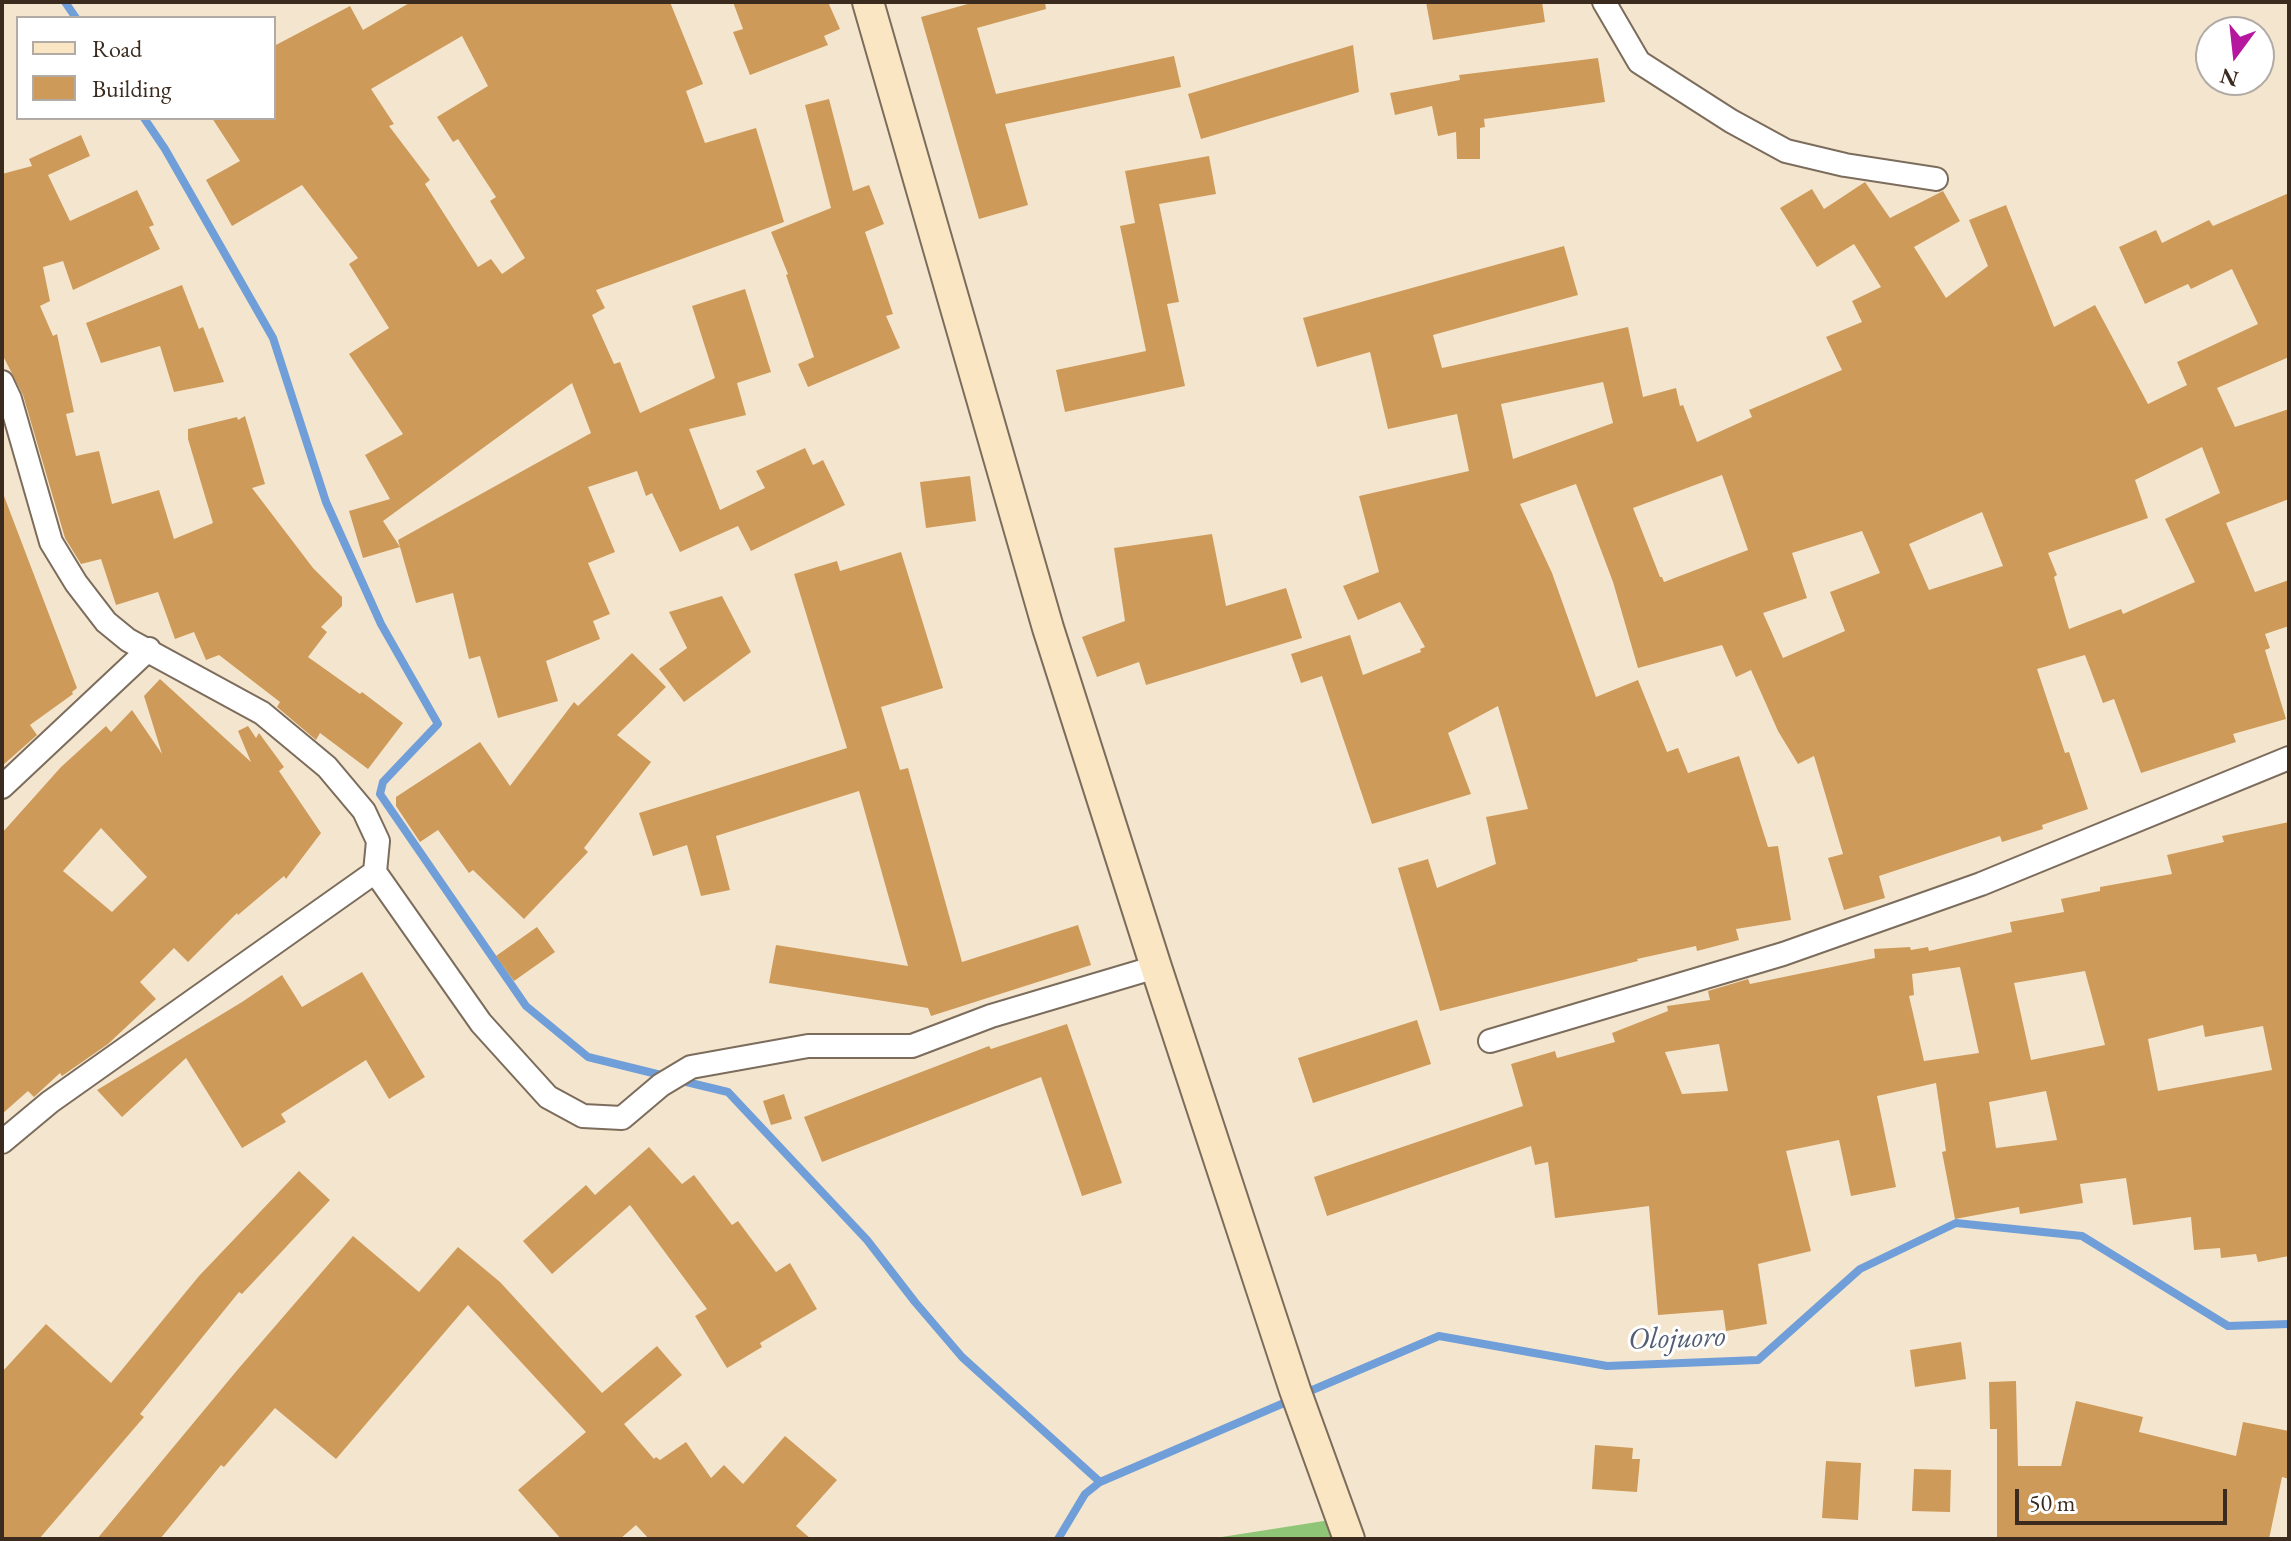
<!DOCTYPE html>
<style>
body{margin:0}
#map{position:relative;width:2291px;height:1541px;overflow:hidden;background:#f4e6ce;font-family:"EB Garamond",serif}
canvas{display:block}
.frame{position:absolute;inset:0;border:4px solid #3b2a1e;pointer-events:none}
.legend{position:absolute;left:16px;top:16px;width:260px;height:104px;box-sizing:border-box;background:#fff;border:2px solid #b1aaa5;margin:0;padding:10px 14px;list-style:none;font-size:24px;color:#3b2a1e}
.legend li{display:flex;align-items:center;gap:16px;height:40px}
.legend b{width:40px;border:2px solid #b1aaa5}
.north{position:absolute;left:2195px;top:16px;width:80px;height:80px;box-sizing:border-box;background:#fff;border:2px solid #b1aaa5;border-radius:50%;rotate:195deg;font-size:22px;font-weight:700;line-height:32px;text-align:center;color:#3b2a1e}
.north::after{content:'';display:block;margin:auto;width:28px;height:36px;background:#b5179e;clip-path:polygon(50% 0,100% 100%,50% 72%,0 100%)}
.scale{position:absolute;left:2015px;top:1489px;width:212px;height:36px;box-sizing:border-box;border:4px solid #3b2a1e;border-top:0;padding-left:10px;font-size:24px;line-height:28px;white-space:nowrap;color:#3b2a1e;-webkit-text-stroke:6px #fff;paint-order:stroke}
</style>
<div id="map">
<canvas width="2291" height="1541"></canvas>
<div class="frame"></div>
<ul class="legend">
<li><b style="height:10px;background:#fbe6c4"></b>Road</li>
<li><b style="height:22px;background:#ce9a59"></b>Building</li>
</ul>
<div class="north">N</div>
<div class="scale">50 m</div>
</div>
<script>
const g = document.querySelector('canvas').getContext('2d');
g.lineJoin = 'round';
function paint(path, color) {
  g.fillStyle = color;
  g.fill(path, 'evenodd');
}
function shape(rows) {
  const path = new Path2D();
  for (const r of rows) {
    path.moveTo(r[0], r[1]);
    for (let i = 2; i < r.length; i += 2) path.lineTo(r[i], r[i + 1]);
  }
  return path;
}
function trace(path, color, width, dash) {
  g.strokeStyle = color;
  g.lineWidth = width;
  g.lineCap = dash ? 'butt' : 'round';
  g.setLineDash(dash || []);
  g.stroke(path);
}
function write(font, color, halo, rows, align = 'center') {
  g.font = font + ' "EB Garamond",serif';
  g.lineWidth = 6;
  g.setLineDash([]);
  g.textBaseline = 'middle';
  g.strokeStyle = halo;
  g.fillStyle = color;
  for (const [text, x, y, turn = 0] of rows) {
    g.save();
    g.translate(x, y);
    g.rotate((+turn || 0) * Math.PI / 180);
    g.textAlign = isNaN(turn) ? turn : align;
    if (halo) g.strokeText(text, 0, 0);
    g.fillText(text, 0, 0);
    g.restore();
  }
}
const green = shape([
 [1330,1520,1337,1539,1209,1539]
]);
const stream = shape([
 [65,2,76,18],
 [144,118,165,149,273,338,326,502,381,624,438,724,383,782,380,794,526,1006,588,1057,665,1076],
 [678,1080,728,1092,867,1240,915,1302,962,1357,1100,1482],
 [1303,1394,1439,1336,1607,1366,1758,1360,1860,1269,1956,1223,2082,1236,2228,1326,2289,1324],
 [1058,1539,1085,1494,1100,1482,1291,1400]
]);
const building = shape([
 [411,2,670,2,703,84,686,91,705,143,756,128,784,222,596,290,605,308,592,315,614,364,620,362,640,413,715,378,692,306,745,289,771,372,737,383,746,415,689,429,720,510,765,488,756,471,805,448,813,465,823,460,845,505,751,551,738,526,680,552,652,493,646,496,637,471,588,487,615,552,588,563,610,614,593,621,600,639,546,661,558,701,498,718,480,656,469,659,453,593,416,603,398,540,591,433,572,383,383,521,400,547,363,558,349,511,390,499,365,455,403,434,349,354,389,328,349,264,358,258,302,185,232,226,206,180,240,161,212,118,274,118,274,46,350,6,363,30],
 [462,36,488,86,437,117,453,142,458,139,496,197,490,201,525,258,502,274,491,259,478,267,425,184,430,180,389,126,394,124,371,89],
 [733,2,828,2,840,29,824,36,828,45,750,75,733,32,743,29],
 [975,2,1045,2,1046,9,977,28,996,94,1174,56,1181,87,1005,124,1028,205,979,219,921,17],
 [1426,2,1542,2,1545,22,1433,40],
 [1353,45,1359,92,1201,139,1188,94],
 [1598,58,1605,102,1484,119,1485,127,1480,128,1480,159,1457,159,1456,132,1438,136,1432,106,1395,115,1390,93,1460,80,1459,75],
 [829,99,853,191,869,185,884,224,865,232,893,314,886,316,900,348,808,387,798,364,814,357,786,275,788,274,771,232,831,208,805,105],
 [81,135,90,156,48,175,70,221,137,190,154,225,149,227,160,249,73,290,63,261,43,267,50,301,40,306,53,336,57,334,74,412,66,414,76,456,99,451,112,504,159,490,174,539,213,523,188,439,188,429,237,417,238,420,245,416,265,484,252,488,313,568,342,597,342,606,321,627,327,632,308,657,360,694,362,692,403,723,368,769,320,733,316,740,277,707,280,702,219,655,206,660,194,632,175,639,158,592,116,605,101,559,81,564,65,538,23,395,2,354,2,174,32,166,29,159],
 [1209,156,1216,194,1159,204,1179,302,1167,304,1185,386,1065,412,1056,370,1146,351,1120,226,1135,223,1125,171],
 [1865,182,1890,218,1943,191,1960,221,1914,247,1946,298,1988,266,1969,220,2006,205,2054,327,2095,305,2148,404,2187,385,2177,362,2258,324,2232,269,2191,289,2188,284,2145,304,2119,247,2156,230,2162,243,2209,220,2213,226,2289,193,2289,357,2217,388,2235,427,2289,409,2289,499,2226,523,2255,592,2289,580,2289,626,2265,634,2270,648,2265,650,2286,719,2233,734,2236,742,2141,773,2114,699,2103,703,2085,655,2037,669,2065,753,2069,752,2088,809,2042,825,2043,829,2002,842,2000,836,1879,876,1885,898,1844,910,1828,858,1843,854,1814,756,1798,764,1778,731,1751,670,1736,677,1722,645,1638,668,1613,582,1576,484,1520,504,1552,573,1596,697,1638,680,1667,752,1678,748,1688,773,1739,756,1768,847,1778,846,1791,920,1736,929,1739,940,1697,951,1696,946,1637,959,1638,961,1440,1011,1398,868,1428,859,1437,888,1496,864,1486,817,1528,809,1498,706,1448,733,1471,794,1372,824,1322,676,1301,683,1291,654,1350,635,1363,675,1421,652,1420,649,1425,647,1400,602,1358,620,1343,586,1379,572,1359,496,1469,471,1457,414,1388,429,1370,352,1317,367,1303,318,1564,246,1578,295,1433,335,1442,368,1628,327,1643,397,1676,388,1680,406,1683,405,1697,442,1752,417,1749,410,1842,370,1826,337,1862,322,1852,301,1881,287,1854,244,1817,267,1780,208,1812,189,1824,209],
 [1603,382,1613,423,1513,459,1501,404],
 [2202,447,2220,493,2165,519,2195,582,2123,614,2121,609,2069,629,2054,577,2057,575,2048,553,2148,518,2135,480],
 [1722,475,1748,550,1664,582,1662,577,1660,577,1633,508],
 [1982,512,2003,566,1929,590,1909,544],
 [1862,531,1880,573,1830,592,1845,631,1783,658,1763,613,1807,598,1792,553],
 [182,285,199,329,203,327,224,382,174,392,160,346,101,363,86,323],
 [970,476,976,521,926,528,920,482],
 [2,496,4,496,77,688,72,692,73,694,30,725,37,735,2,766],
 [1212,534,1226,606,1286,588,1302,638,1146,685,1139,662,1097,677,1082,637,1125,621,1114,548],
 [901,552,943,688,881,707,900,770,908,768,962,962,1078,925,1091,965,931,1016,928,1008,769,983,776,945,908,966,859,791,716,836,730,890,701,896,687,845,653,856,639,813,847,748,794,574,837,561,840,571],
 [722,596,751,652,684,702,659,669,687,648,669,612],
 [632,653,666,687,617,735,651,762,584,848,588,852,524,919,473,870,469,873,438,830,420,842,396,806,396,797,480,742,510,786,574,702,578,706],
 [160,679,251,762,238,731,248,726,256,738,259,733,284,767,279,771,321,833,286,879,284,876,238,915,237,913,188,962,174,948,140,982,156,999,108,1044,62,1076,60,1073,34,1097,28,1091,2,1114,2,833,61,767,106,726,111,732,132,710,162,754,144,696],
 [101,828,147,877,112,912,63,871],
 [2289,822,2289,1256,2258,1262,2256,1254,2221,1258,2220,1248,2194,1250,2191,1217,2133,1225,2126,1178,2080,1184,2083,1203,2020,1214,2019,1207,1955,1219,1942,1152,1946,1151,1936,1083,1877,1096,1896,1187,1851,1196,1839,1140,1786,1151,1811,1251,1758,1264,1767,1324,1726,1331,1723,1310,1658,1315,1649,1206,1555,1218,1548,1162,1535,1165,1531,1146,1327,1216,1314,1177,1523,1106,1511,1064,1555,1051,1557,1058,1615,1042,1612,1033,1668,1011,1667,1006,1710,1000,1708,991,1748,979,1750,984,1875,958,1874,949,1910,947,1911,950,1928,947,1929,951,2012,932,2010,922,2064,912,2061,899,2100,891,2100,887,2172,874,2167,855,2224,842,2222,836],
 [1960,967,1979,1053,1924,1061,1909,996,1914,995,1912,974],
 [2085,971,2105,1045,2031,1060,2014,983],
 [2203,1025,2205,1037,2263,1026,2272,1070,2158,1091,2148,1039],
 [1719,1044,1728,1091,1682,1094,1665,1052],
 [2046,1091,2057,1140,1996,1148,1989,1102],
 [537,927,555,952,514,981,496,956],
 [362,972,425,1077,389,1099,366,1060,281,1114,286,1122,242,1148,186,1058,122,1117,97,1090,242,1002,282,975,302,1007],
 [1417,1020,1431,1064,1313,1103,1298,1058],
 [1067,1024,1122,1183,1082,1196,1041,1077,822,1162,804,1117,989,1046,991,1049],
 [784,1094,792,1119,771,1125,763,1101],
 [649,1147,682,1184,694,1175,732,1225,738,1221,776,1272,790,1263,817,1309,760,1343,762,1347,727,1368,695,1316,707,1309,630,1205,552,1274,523,1241,586,1185,595,1195],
 [299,1171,330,1200,242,1294,239,1292,140,1414,144,1417,39,1539,2,1539,2,1372,46,1324,111,1383,199,1276],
 [353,1236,419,1292,458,1247,500,1282,602,1393,657,1346,682,1375,624,1424,654,1459,656,1457,660,1460,686,1442,711,1478,724,1465,743,1484,785,1436,837,1480,796,1526,811,1539,649,1539,636,1525,620,1539,561,1539,518,1490,586,1432,468,1305,336,1459,275,1408,224,1467,221,1465,160,1539,97,1539,239,1368],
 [1961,1342,1966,1379,1915,1387,1910,1350],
 [2016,1381,2018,1466,2061,1466,2076,1401,2143,1417,2139,1432,2236,1456,2243,1422,2289,1431,2289,1479,2282,1477,2269,1539,1997,1539,1997,1429,1990,1429,1989,1382],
 [1595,1445,1633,1448,1632,1459,1640,1459,1637,1492,1592,1489],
 [1826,1461,1861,1463,1858,1520,1822,1518],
 [1914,1469,1951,1470,1950,1512,1912,1511]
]);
const street = shape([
 [1604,2,1639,62,1731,121,1786,151,1845,165,1936,179],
 [2,382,10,399,51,542,76,583,106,622,128,640,262,713,327,767,364,811,378,841,375,872,481,1023,548,1097,583,1116,622,1118,661,1085,691,1067,808,1046,912,1046,991,1016,1156,967],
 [2,787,149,649],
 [1490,1041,1783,954,1981,884,2289,758],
 [2,1142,50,1102,375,872]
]);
const secondary = shape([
 [868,2,1048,628,1156,967,1295,1390,1349,1539]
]);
const waterNames = [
 ["Olojuoro",1677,1339,-2]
];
paint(green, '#8fc577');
trace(stream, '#709ed8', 8);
paint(building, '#ce9a59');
trace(street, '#7c6c5c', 26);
trace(secondary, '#7c6c5c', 34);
trace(street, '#fff', 22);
trace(secondary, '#fbe6c4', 30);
write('italic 30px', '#535e72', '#fff', waterNames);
</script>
